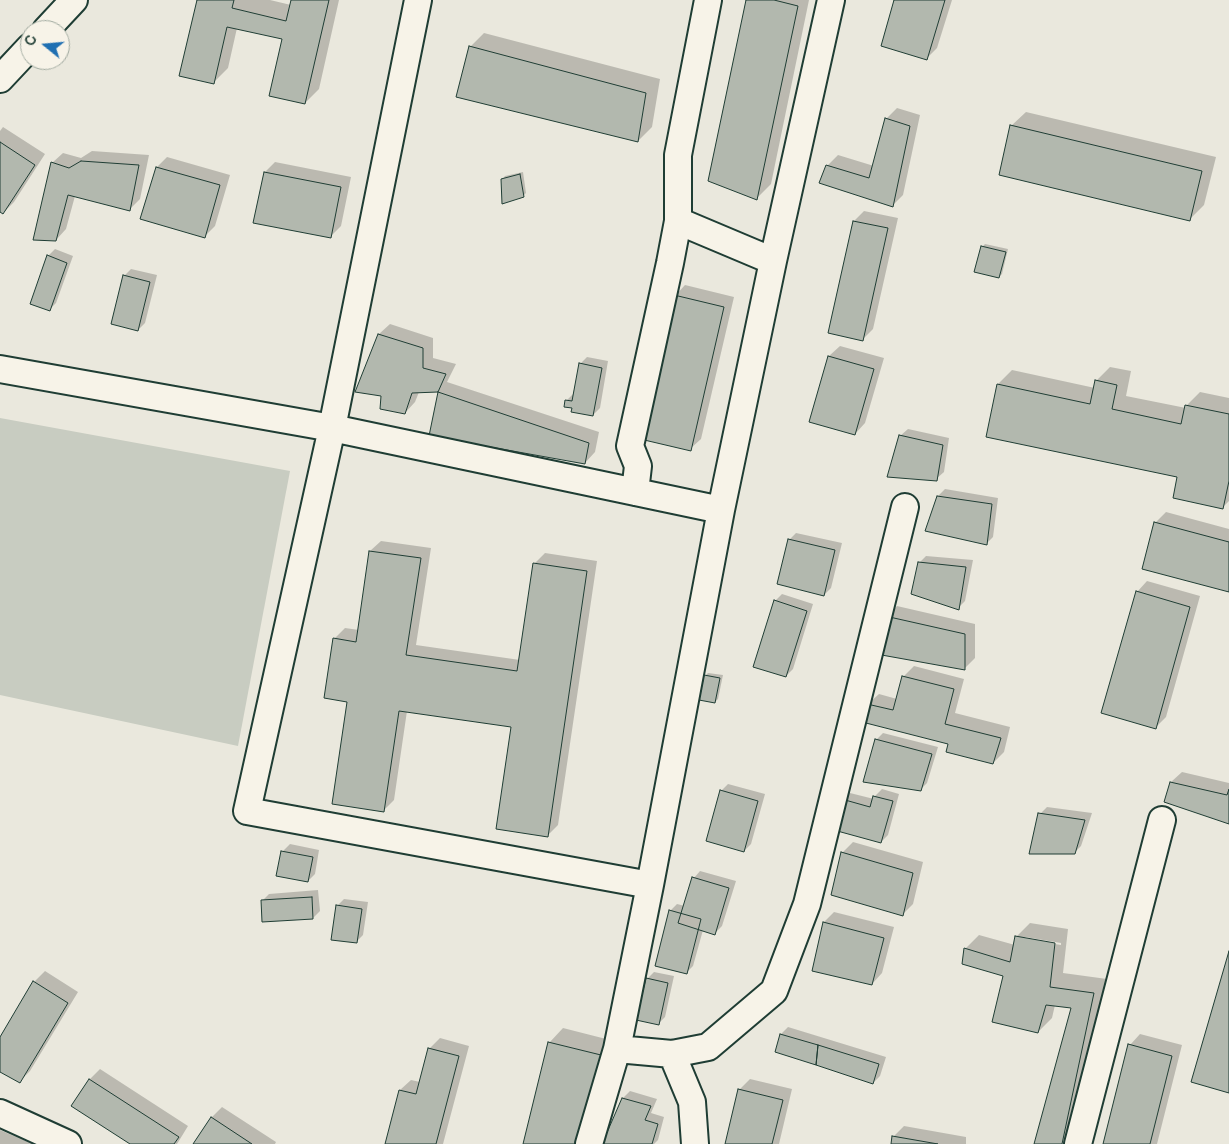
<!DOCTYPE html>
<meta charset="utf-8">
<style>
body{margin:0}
#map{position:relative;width:1229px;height:1144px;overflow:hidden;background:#eae8dd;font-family:"Balsamiq Sans",sans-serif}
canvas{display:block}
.north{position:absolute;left:20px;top:20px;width:50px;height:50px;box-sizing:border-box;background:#f7f3e8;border:1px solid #a1aaa0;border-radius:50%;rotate:287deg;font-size:14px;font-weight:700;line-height:20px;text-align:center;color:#1f3d34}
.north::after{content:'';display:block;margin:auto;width:18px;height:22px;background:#1f6fb2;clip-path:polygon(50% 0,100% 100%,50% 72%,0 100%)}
</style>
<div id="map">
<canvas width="1229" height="1144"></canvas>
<div class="north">С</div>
</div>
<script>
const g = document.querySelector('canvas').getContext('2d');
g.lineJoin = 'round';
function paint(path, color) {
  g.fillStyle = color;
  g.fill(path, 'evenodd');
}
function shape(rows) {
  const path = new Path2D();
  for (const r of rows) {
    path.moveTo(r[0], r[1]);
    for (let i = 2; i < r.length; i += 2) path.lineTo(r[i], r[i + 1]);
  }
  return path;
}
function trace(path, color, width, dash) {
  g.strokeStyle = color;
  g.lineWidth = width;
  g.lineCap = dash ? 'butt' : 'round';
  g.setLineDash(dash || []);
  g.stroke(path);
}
const green = shape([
 [0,418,290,471,238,746,0,695]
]);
const shadow = shape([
 [198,0,270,0,291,5,292,0,339,0,319,89,305,103,283,38,237,28,228,68,214,82],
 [747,0,809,0,771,184,757,198],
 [895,0,952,0,937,48,927,58],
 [484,33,660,79,652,127,638,141,470,47],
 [897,108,920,115,903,195,892,206,827,166,838,155,874,166,886,119],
 [1026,112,1216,157,1204,205,1190,219,1011,126],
 [3,127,45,154,14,202,3,213,0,211,0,131],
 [92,151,149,155,140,199,129,210,75,196,66,229,56,240,52,163,63,153,81,158],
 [167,157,230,175,215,226,205,236,157,167],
 [275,162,351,177,341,226,330,237,265,172],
 [523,172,526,193,523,196,502,180,505,176],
 [864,211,898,218,873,329,862,340,854,221],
 [985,244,1008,249,1002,274,999,277,982,247],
 [55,249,73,256,56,303,49,310,48,256],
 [131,269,157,275,145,323,138,330,124,276],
 [685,285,734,297,701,439,690,449,675,296],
 [390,324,433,338,433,358,456,364,447,382,599,432,595,452,585,463,430,435,439,391,419,392,415,402,405,413,379,334],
 [840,346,884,358,865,423,855,434,829,356],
 [587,357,608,361,600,408,593,415,573,407,566,401,573,394,580,364],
 [1110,367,1131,371,1126,396,1186,408,1186,406,1200,392,1229,398,1229,501,1223,507,1178,477,998,384,1012,370,1095,388,1096,381],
 [908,429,949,438,944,472,936,479,900,436],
 [945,489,998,498,993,537,986,544,938,496],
 [1166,512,1229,529,1229,591,1155,523],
 [796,533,842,543,831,588,824,595,789,540],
 [381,541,431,548,416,645,520,660,534,564,545,553,597,561,558,825,548,835,512,726,407,711,394,800,383,811,348,701,334,639,345,628,359,630,370,551],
 [926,556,973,560,965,601,958,608,919,563],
 [1147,581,1200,596,1166,717,1156,727,1137,592],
 [782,594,813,604,793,669,786,676,775,601],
 [897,606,975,624,975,658,964,669,886,617],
 [914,666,964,679,955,713,1010,727,1004,752,993,763,868,704,879,694,897,699,903,677],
 [708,673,723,675,718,699,715,702,705,676],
 [883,733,938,747,927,783,920,790,876,740],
 [1182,772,1229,783,1229,823,1171,782],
 [728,784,765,794,751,844,744,851,721,791],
 [882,789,899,794,888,835,881,842,831,828,846,792,874,799,875,796],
 [1047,807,1092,813,1081,846,1074,853,1040,814],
 [853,842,923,862,913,904,902,915,842,853],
 [290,844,319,850,315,874,308,881,278,875,283,851],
 [700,871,736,881,722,926,715,933,703,930,693,966,686,973,670,911,677,904,685,906,694,878],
 [318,890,320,911,313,918,262,901,269,894],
 [344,899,368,902,363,935,356,942,337,906],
 [834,912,894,927,882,973,872,984,813,970,824,922],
 [1030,923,1068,929,1063,973,1107,979,1069,1144,1035,1144,1072,1007,1055,1005,1052,1018,1038,1032,1005,976,965,949,979,935,1015,945,1016,937],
 [1025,937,1061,943,1061,945,1025,939],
 [45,971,78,992,30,1071,19,1082,0,1070,0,1039,34,982],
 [654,972,674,976,665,1017,658,1024,647,979],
 [788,1027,886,1057,880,1076,873,1083,776,1051,781,1034],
 [563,1028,614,1041,589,1144,524,1144,549,1043],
 [1140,1034,1182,1045,1157,1144,1104,1144,1130,1045],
 [440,1038,469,1046,443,1144,386,1144,400,1090,411,1080,420,1082,429,1049],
 [100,1069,188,1126,177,1144,132,1144,90,1079],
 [750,1079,792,1089,779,1144,726,1144,739,1090],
 [630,1091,657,1099,651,1113,664,1117,658,1140,654,1144,604,1144,623,1098],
 [222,1107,276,1142,275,1144,194,1144,212,1117],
 [904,1126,966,1137,966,1144,892,1144,894,1136],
 [0,1130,33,1144,0,1144]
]);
const building = shape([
 [197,0,234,0,232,8,286,21,291,0,329,0,305,104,269,96,282,39,227,27,214,84,179,76,197,0],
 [746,0,774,0,798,6,757,200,708,181,746,0],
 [894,0,945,0,927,60,881,46,894,0],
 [469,46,646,93,638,142,456,97,469,46],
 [885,118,910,126,893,207,819,183,826,165,869,178,885,118],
 [1010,125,1202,171,1190,221,999,175,1010,125],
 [0,142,35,165,3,214,0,212,0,142],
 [81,161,139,165,130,211,68,195,56,241,33,240,51,162,69,168,81,161],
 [156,167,220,185,205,238,140,219,156,167],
 [264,172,341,187,331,238,253,223,264,172],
 [520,174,524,197,502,204,501,179,520,174],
 [853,221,888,228,863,341,828,333,853,221],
 [981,246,1006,252,999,278,974,272,981,246],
 [47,255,67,263,50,311,30,304,47,255],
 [123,275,150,282,138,331,111,324,123,275],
 [674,295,724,307,691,451,640,439,674,295],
 [378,334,423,348,423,368,446,374,438,392,412,393,405,414,380,409,381,396,355,392,378,334],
 [828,356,874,369,855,435,809,422,828,356],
 [579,363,602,368,593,416,571,412,572,408,564,407,565,400,572,401,579,363],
 [1095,380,1117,385,1112,409,1181,424,1185,405,1229,414,1229,481,1223,509,1173,498,1177,477,986,437,997,384,1090,404,1095,380],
 [438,392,589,443,585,464,429,436,438,392],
 [899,435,943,445,937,481,887,477,899,435],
 [937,496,992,504,987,545,925,531,937,496],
 [1154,522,1229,542,1229,592,1142,569,1154,522],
 [788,539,835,550,824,596,777,584,788,539],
 [369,551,421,558,406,655,517,671,533,563,587,571,548,837,496,829,511,727,399,711,384,812,332,804,347,702,324,698,333,638,356,642,369,551],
 [918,562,966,567,959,610,911,594,918,562],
 [1136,591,1190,607,1156,729,1101,713,1136,591],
 [774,600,807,611,786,677,753,667,774,600],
 [885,616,965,634,965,670,876,654,885,616],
 [704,675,720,678,715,703,699,700,704,675],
 [902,676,954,689,945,724,1001,738,993,764,946,752,948,744,862,722,867,704,893,710,902,676],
 [875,739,932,754,921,791,863,782,875,739],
 [1170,782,1227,795,1229,789,1229,824,1164,802,1170,782],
 [720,790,758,801,744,852,706,841,720,790],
 [873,796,893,801,881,843,830,829,838,798,870,807,873,796],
 [1038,813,1085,820,1075,854,1029,854,1038,813],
 [281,851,313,857,308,882,276,876,281,851],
 [841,852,913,873,903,916,831,895,841,852],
 [692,877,729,888,715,935,678,923,692,877],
 [312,897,313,919,262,922,261,900,312,897],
 [336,905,362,909,357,943,331,940,336,905],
 [669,910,701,919,687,974,655,966,669,910],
 [823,922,884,938,872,985,812,971,823,922],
 [1015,936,1055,943,1050,987,1094,993,1062,1144,1034,1144,1071,1008,1046,1005,1038,1033,992,1022,1003,976,962,964,964,948,1010,962,1015,936],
 [1229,951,1229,1093,1191,1082,1229,951],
 [646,978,668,983,659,1025,636,1020,646,978],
 [33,981,68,1003,20,1083,0,1072,0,1037,33,981],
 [780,1034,818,1045,816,1065,775,1052,780,1034],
 [548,1042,601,1055,579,1144,523,1144,548,1042],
 [1128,1044,1172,1056,1150,1144,1103,1144,1128,1044],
 [818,1045,879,1064,873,1084,816,1065,818,1045],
 [428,1048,459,1056,436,1144,385,1144,399,1090,416,1094,428,1048],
 [89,1079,179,1137,174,1144,130,1144,71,1106,89,1079],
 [738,1089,783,1100,772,1144,725,1144,738,1089],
 [622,1098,651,1106,645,1120,658,1124,652,1144,602,1144,622,1098],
 [211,1117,252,1144,193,1144,211,1117],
 [892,1136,938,1144,891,1144,892,1136]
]);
const minor = shape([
 [418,0,332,428,247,811,650,885],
 [708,0,678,155,678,221,773,261],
 [46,30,74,0],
 [0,79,30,47],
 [0,369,332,428,721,510],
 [635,492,638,466,630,446,670,263,678,221],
 [617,1049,672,1054,708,1047,774,991,807,904,905,507],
 [672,1054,692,1102,695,1144],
 [0,1113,68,1144],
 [589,1144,617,1049,650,885,721,510,773,261,831,0],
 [1078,1144,1162,820]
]);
paint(green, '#c8ccc1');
paint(shadow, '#0003');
paint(building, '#b2b8ae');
trace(building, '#1f3d34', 1);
trace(minor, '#1f3d34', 30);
trace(minor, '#f7f3e8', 26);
</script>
